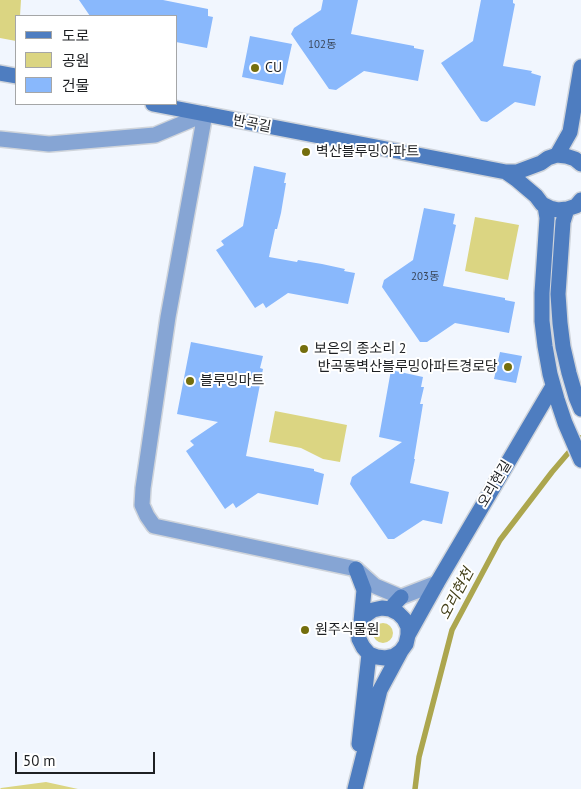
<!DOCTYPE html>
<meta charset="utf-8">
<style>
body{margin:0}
#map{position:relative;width:581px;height:789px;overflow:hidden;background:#f1f6fe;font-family:"PT Sans","Noto Sans KR",sans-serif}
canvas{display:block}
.legend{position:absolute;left:15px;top:15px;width:162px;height:90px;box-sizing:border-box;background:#fff;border:1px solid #a5a6a7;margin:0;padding:6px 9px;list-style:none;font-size:15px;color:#1e2023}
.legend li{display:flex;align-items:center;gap:10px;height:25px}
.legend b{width:25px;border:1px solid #a5a6a7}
.scale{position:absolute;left:15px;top:752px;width:140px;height:22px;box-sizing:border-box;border:2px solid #1e2023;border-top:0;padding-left:6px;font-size:15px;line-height:18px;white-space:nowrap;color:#1e2023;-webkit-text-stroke:4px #fff;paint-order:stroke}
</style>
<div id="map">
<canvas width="581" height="789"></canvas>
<ul class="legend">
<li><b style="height:6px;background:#4e7dc0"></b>도로</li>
<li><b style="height:14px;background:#dbd582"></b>공원</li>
<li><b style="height:14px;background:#89b8fc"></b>건물</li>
</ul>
<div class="scale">50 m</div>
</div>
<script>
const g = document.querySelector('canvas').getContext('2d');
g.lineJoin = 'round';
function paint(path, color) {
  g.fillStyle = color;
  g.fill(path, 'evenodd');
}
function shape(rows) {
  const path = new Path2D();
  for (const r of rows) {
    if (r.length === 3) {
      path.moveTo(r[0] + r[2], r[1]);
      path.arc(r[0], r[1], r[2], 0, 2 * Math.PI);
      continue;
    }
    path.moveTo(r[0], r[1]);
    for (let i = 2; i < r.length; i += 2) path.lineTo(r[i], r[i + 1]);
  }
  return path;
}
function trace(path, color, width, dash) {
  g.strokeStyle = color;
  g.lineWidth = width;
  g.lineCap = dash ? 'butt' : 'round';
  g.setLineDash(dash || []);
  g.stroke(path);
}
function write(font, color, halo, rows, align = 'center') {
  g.font = font + ' "PT Sans","Noto Sans KR",sans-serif';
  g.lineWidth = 4;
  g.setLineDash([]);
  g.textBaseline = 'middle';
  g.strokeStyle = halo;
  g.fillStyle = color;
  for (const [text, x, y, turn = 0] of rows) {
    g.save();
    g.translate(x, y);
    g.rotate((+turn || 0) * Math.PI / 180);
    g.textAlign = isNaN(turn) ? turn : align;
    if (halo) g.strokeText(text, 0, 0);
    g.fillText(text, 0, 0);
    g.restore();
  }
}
const green = shape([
 [0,0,21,0,20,16,16,16,16,41,0,38],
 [475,217,519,225,508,280,465,271],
 [275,411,347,425,340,462,323,459,301,448,269,442],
 [383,633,10],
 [46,782,78,789,0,789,1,788]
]);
const stream = shape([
 [415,789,419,757,452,630,500,540,552,472,581,438]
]);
const building = shape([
 [79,0,163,0,208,9,208,16,213,17,207,48,176,42,176,16,90,16],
 [323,0,358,0,351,34,414,46,414,48,424,50,418,81,364,71,336,90,329,89,291,34,294,28,321,10],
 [481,0,513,0,513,3,515,4,503,66,532,71,531,73,541,76,535,106,515,102,487,122,481,121,441,63,473,41],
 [250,36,292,44,283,85,242,77],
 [254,166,286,173,284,183,286,183,281,213,277,229,275,229,269,257,297,262,298,260,322,264,345,269,344,271,355,273,348,304,288,293,266,308,263,303,255,308,216,250,224,245,221,241,243,226],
 [424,208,455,214,453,224,456,225,443,286,505,298,505,300,515,302,509,333,455,323,427,342,420,342,382,287,384,280,413,260],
 [191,342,263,356,260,368,263,369,246,456,314,469,314,471,324,474,318,505,258,493,236,508,233,503,225,509,186,451,194,445,190,441,218,422,177,414],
 [500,352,522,356,516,383,494,379],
 [391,370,423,377,421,387,424,387,420,404,423,404,414,459,415,459,410,483,449,492,442,524,423,520,394,539,388,539,350,484,352,477,402,442,379,437]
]);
const street = shape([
 [205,114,168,317,143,488,142,505,147,516,154,526,356,569,375,586,401,597,437,583],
 [0,139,49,144,155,135,205,114]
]);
const secondary = shape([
 [0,73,16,76],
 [153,104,506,172,517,172,541,163,548,158,557,155,566,156,575,159,581,164],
 [557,155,570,132,581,67],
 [506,172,516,179,536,196,542,204,550,208,558,210,567,209,576,206,581,200],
 [545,206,547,218,542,293,542,321,545,346,550,374,557,399,565,423,581,460],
 [567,209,563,222,558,294,560,323,563,347,569,373,576,397,581,409],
 [356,569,364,590,361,622,358,631,359,639,363,647,369,654,377,657,385,658,394,656,401,651,406,644,408,635,408,627,404,619,398,613,390,609,382,608,373,610,366,615,361,622],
 [390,609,401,597],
 [408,635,437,583,553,386],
 [359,744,369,654],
 [355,789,380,690,401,651]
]);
const markers = [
 [255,68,5,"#746e0d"],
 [306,152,5,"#746e0d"],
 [304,349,5,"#746e0d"],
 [508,367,5,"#746e0d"],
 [190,381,5,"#746e0d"],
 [305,630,5,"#746e0d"]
];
const numberNames = [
 ["102동",322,45],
 ["203동",425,277]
];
const poiNames = [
 ["CU",265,68],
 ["벽산블루밍아파트",316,152],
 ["보은의 종소리 2",314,349],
 ["반곡동벽산블루밍아파트경로당",498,367,"right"],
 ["블루밍마트",200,381],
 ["원주식물원",315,630]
];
const streetNames = [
 ["반곡길",252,124,11],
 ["오리현길",495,484,-59]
];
const waterNames = [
 ["오리현천",457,594,-62]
];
paint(green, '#dbd582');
trace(stream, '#aca64e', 5.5);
paint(building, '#89b8fc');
trace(street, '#cfd4db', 18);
trace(secondary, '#cfd4db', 18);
trace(street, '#86a5d4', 15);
trace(secondary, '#4e7dc0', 15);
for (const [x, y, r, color] of markers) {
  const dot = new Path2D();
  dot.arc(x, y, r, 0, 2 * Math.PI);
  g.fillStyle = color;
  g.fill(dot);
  trace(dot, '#fff', 2);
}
write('11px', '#394659', null, numberNames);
write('14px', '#1e2023', '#fff', poiNames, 'left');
write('14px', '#1e2023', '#fff', streetNames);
write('italic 15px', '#403d17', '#fff', waterNames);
</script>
